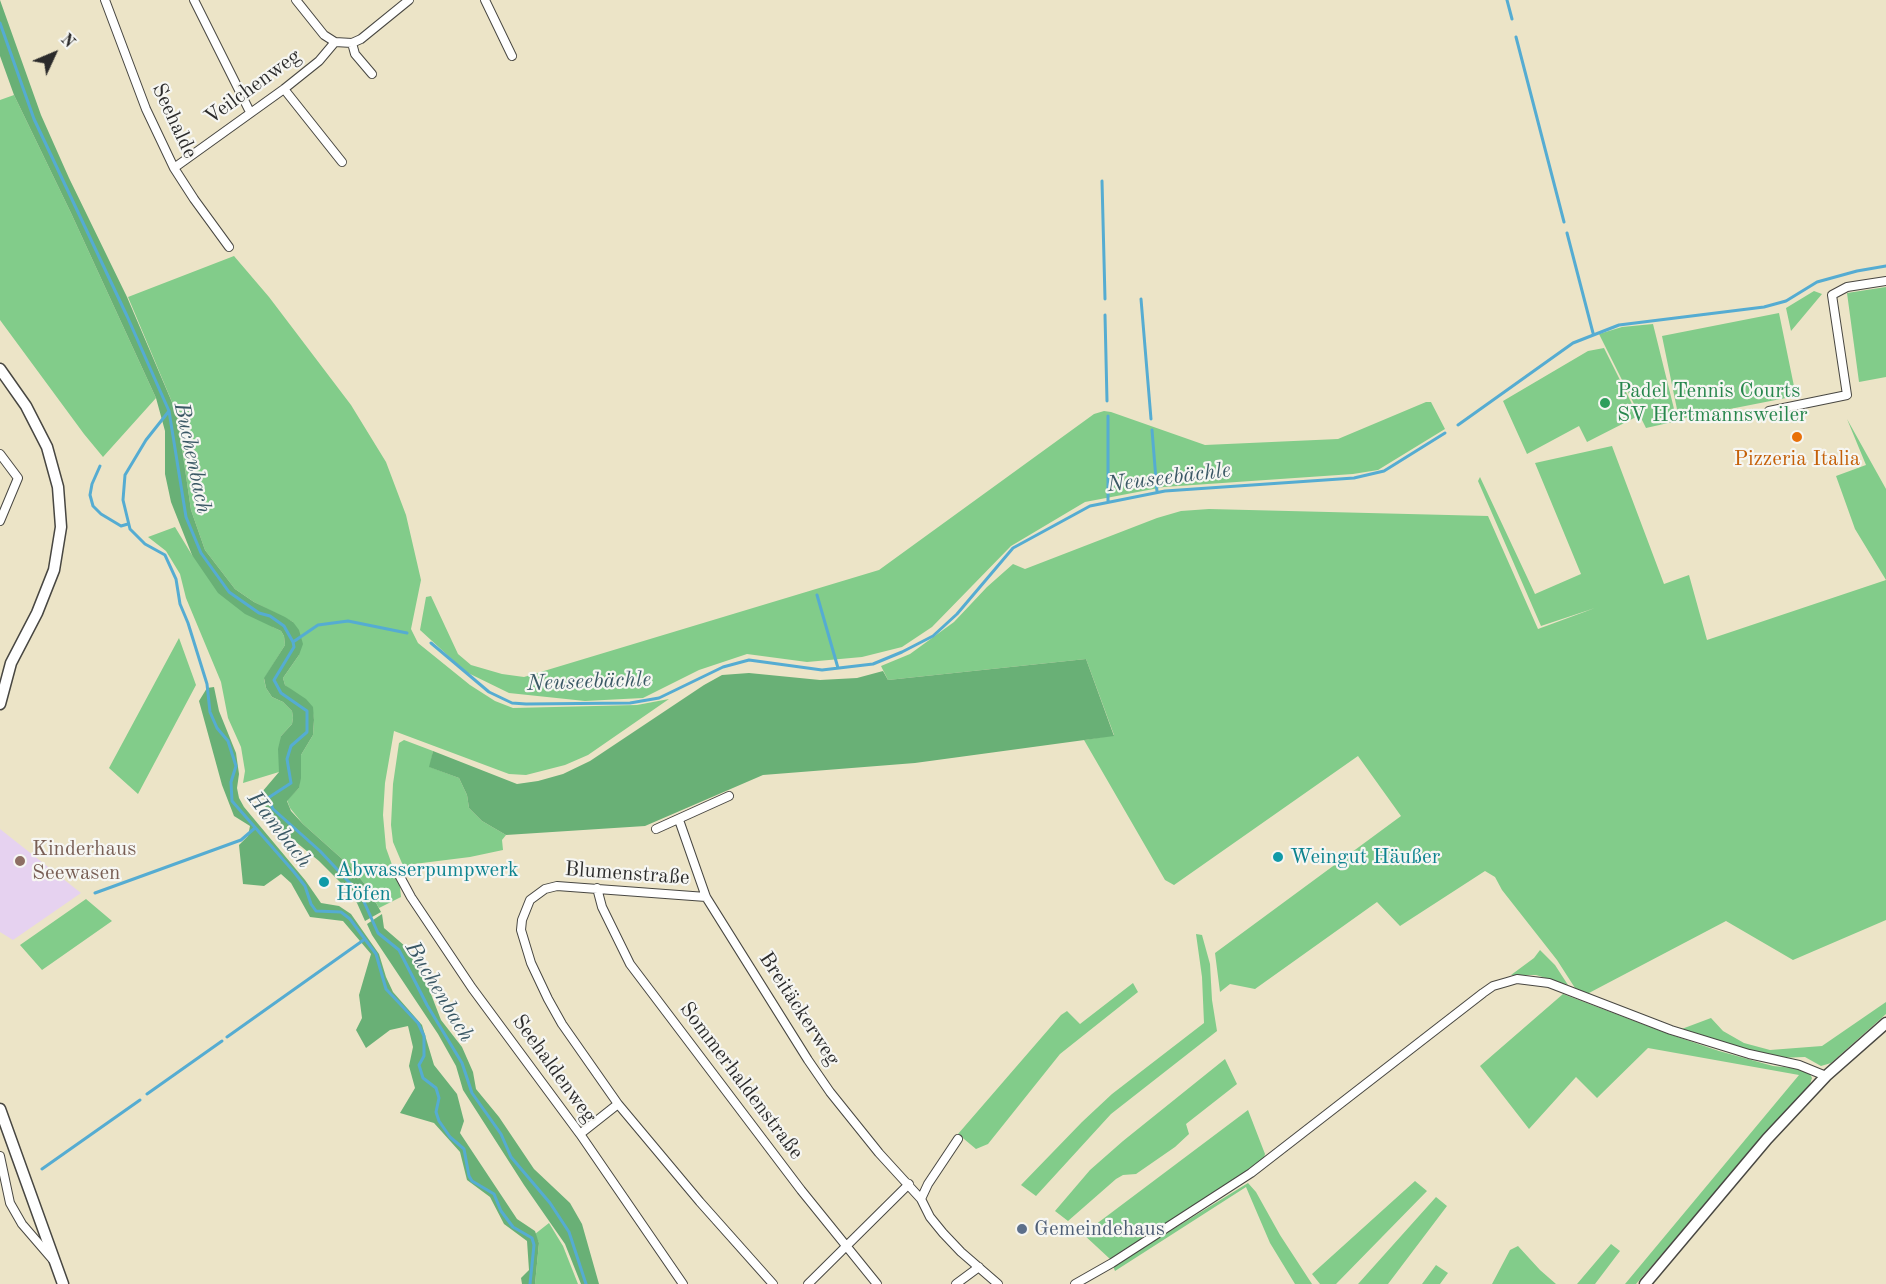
<!DOCTYPE html>
<meta charset="utf-8">
<style>
body{margin:0}
#map{position:relative;width:1886px;height:1284px;overflow:hidden;background:#ece4c7;font-family:"Old Standard TT",serif}
canvas{display:block}
.north{position:absolute;left:24px;top:24px;width:60px;height:60px;-webkit-text-stroke:4px #f6f6f2;paint-order:stroke;rotate:46deg;font-size:16px;font-weight:700;line-height:24px;text-align:center;color:#2b2b2b}
.north::after{content:'';display:block;margin:auto;width:21px;height:27px;background:#2b2b2b;clip-path:polygon(50% 0,100% 100%,50% 72%,0 100%)}
</style>
<div id="map">
<canvas width="1886" height="1284"></canvas>
<div class="north">N</div>
</div>
<script>
const g = document.querySelector('canvas').getContext('2d');
g.lineJoin = 'round';
function paint(path, color) {
  g.fillStyle = color;
  g.fill(path, 'evenodd');
}
function shape(rows) {
  const path = new Path2D();
  for (const r of rows) {
    path.moveTo(r[0], r[1]);
    for (let i = 2; i < r.length; i += 2) path.lineTo(r[i], r[i + 1]);
  }
  return path;
}
function trace(path, color, width, dash) {
  g.strokeStyle = color;
  g.lineWidth = width;
  g.lineCap = dash ? 'butt' : 'round';
  g.setLineDash(dash || []);
  g.stroke(path);
}
function write(font, color, halo, rows, align = 'center') {
  g.font = font + ' "Old Standard TT",serif';
  g.lineWidth = 4.5;
  g.setLineDash([]);
  g.textBaseline = 'middle';
  g.strokeStyle = halo;
  g.fillStyle = color;
  for (const [text, x, y, turn = 0] of rows) {
    g.save();
    g.translate(x, y);
    g.rotate((+turn || 0) * Math.PI / 180);
    g.textAlign = isNaN(turn) ? turn : align;
    if (halo) g.strokeText(text, 0, 0);
    g.fillText(text, 0, 0);
    g.restore();
  }
}
const built = shape([
 [0,829,81,893,13,940,0,932]
]);
const green = shape([
 [14,95,71,213,156,398,103,457,84,434,0,320,0,100],
 [234,256,269,297,351,405,386,462,406,515,421,580,411,629,418,643,470,685,495,701,513,708,637,705,669,699,588,755,565,765,526,775,509,774,394,731,385,783,383,815,386,848,400,887,401,897,379,908,368,888,350,866,303,824,290,808,287,800,299,788,301,755,313,735,314,720,312,707,285,685,283,678,299,655,293,622,254,602,235,589,205,550,191,510,177,414,128,297],
 [1886,287,1886,377,1859,382,1847,293],
 [1814,291,1822,294,1791,331,1786,308],
 [1779,313,1796,396,1679,419,1662,336],
 [1653,324,1677,421,1646,428,1599,334,1622,327],
 [1604,348,1638,416,1587,442,1579,426,1527,454,1503,401,1588,351],
 [1426,402,1431,402,1445,429,1378,470,1353,474,1164,487,1085,502,1011,546,932,627,902,647,862,657,807,662,747,654,699,670,643,698,585,701,509,693,466,672,420,630,426,597,431,596,458,654,471,665,502,674,524,677,879,570,1094,414,1104,411,1111,412,1205,445,1338,439],
 [1847,419,1886,489,1886,920,1793,960,1726,921,1587,994,1575,988,1557,960,1502,890,1495,877,1485,871,1400,926,1377,902,1255,989,1230,984,1220,992,1215,953,1401,816,1358,756,1174,885,1165,880,1084,740,1114,735,1086,659,888,680,881,666,910,654,954,622,987,587,1013,564,1025,569,1157,518,1181,511,1209,509,1488,516,1538,629,1595,608,1541,626,1478,481,1480,477,1535,594,1581,574,1535,463,1612,446,1664,584,1689,575,1707,640,1886,580,1855,529,1836,476,1866,465],
 [175,527,192,555,273,627,281,631,284,636,285,645,264,679,266,688,272,697,283,702,292,711,293,718,292,724,281,736,279,772,243,783,245,771,241,747,228,718,221,682,186,598,180,574,166,551,148,537],
 [179,638,196,685,138,794,109,768],
 [404,740,433,751,430,767,459,778,467,795,469,808,482,821,506,835,502,840,503,850,470,857,414,864,404,868,393,842,391,825,393,784,399,743],
 [86,899,112,921,42,970,20,945],
 [1196,934,1202,935,1210,964,1212,1000,1217,1031,1111,1114,1036,1196,1021,1185,1082,1122,1112,1094,1204,1023,1202,977],
 [1540,950,1555,965,1568,985,1536,975,1511,975,1534,958],
 [1133,983,1138,992,1060,1054,988,1144,976,1149,958,1134,1061,1015,1067,1011,1080,1024],
 [1563,994,1666,1033,1719,1051,1773,1066,1803,1069,1809,1072,1812,1078,1810,1084,1636,1284,1625,1284,1799,1075,1648,1048,1597,1098,1576,1077,1529,1129,1480,1066],
 [1886,1002,1886,1014,1831,1063,1821,1066,1805,1057,1775,1058,1679,1030,1711,1018,1723,1031,1744,1043,1770,1050,1822,1046],
 [1225,1059,1237,1084,1186,1124,1189,1134,1175,1147,1136,1174,1123,1175,1116,1179,1068,1221,1055,1211,1090,1170,1123,1141],
 [1248,1110,1265,1154,1263,1162,1110,1259,1083,1234],
 [1415,1181,1427,1191,1336,1284,1320,1284,1312,1274],
 [1248,1183,1256,1192,1280,1235,1312,1284,1295,1284,1270,1243,1246,1187,1115,1271,1113,1266],
 [1436,1197,1447,1206,1388,1284,1358,1284],
 [549,1223,563,1246,578,1284,535,1284,539,1243,535,1234],
 [1611,1244,1620,1251,1595,1284,1577,1284],
 [1518,1246,1540,1270,1556,1284,1492,1284,1510,1250],
 [1436,1265,1448,1273,1440,1284,1422,1284]
]);
const forest = shape([
 [0,0,41,115,69,178,127,297,177,414,191,510,205,550,235,589,254,602,285,617,293,622,299,630,303,644,299,655,283,678,285,685,306,699,313,707,314,720,313,735,301,755,301,778,299,788,287,801,291,811,303,824,350,866,368,888,381,912,365,921,357,903,348,890,319,861,280,829,267,813,262,792,279,772,278,749,281,736,292,724,293,718,292,711,283,702,272,697,266,688,264,678,285,645,284,636,281,631,245,614,218,593,192,555,171,502,165,474,165,431,156,398,71,213,14,95,0,56],
 [1086,659,1114,736,915,763,763,775,645,826,506,835,482,821,469,808,467,795,459,778,429,767,433,751,517,784,538,781,563,774,590,761,704,685,722,675,749,673,820,680,857,678,883,671,888,680],
 [214,687,219,711,236,753,239,774,237,788,239,798,244,807,305,880,321,903,339,906,351,914,379,954,386,977,393,992,422,1025,434,1065,457,1094,464,1121,460,1133,517,1219,535,1231,539,1243,535,1284,522,1284,521,1278,529,1270,527,1241,504,1224,490,1197,467,1180,460,1152,434,1123,400,1113,415,1088,409,1066,413,1047,408,1026,390,1030,366,1048,356,1030,362,1018,359,995,371,954,343,921,310,917,291,883,281,874,264,886,243,884,239,845,248,836,250,826,234,816,222,785,199,701,207,688],
 [382,914,384,928,406,947,429,989,441,1020,462,1047,473,1072,476,1089,499,1117,534,1169,570,1203,582,1224,599,1284,581,1284,565,1244,524,1185,463,1090,456,1066,438,1034,372,935,367,924]
]);
const stream = shape([
 [1507,0,1512,19],
 [0,23,34,119,127,316,169,411,186,517,201,553,229,592,259,613,270,616,284,626,293,642,294,647,274,680,281,693,307,711,307,732,291,746,287,759,291,783,268,798,273,809,320,851,361,895,378,933,399,950,427,1005,462,1063,472,1093,501,1134,511,1157,550,1203,569,1232,586,1284],
 [1516,37,1564,222],
 [1102,181,1105,299],
 [1567,233,1593,333],
 [1141,299,1151,419],
 [1105,315,1107,401],
 [169,411,146,440,125,475,123,500,130,529,145,544,165,555,176,579,180,604,188,623,207,684,210,712,217,728,228,741,236,766,231,782,232,801,294,872,305,886,311,904,316,911,341,912,350,919,376,954,386,989,418,1023,424,1036,424,1056,419,1065,423,1078,436,1088,439,1098,436,1112,439,1121,450,1137,464,1149,469,1176,472,1181,494,1194,501,1211,513,1227,532,1238,534,1245,530,1284],
 [1108,416,1108,501],
 [1458,425,1573,343,1619,325,1764,307,1786,301,1817,282,1857,271,1886,266],
 [1152,430,1157,492],
 [100,466,92,484,90,495,93,506,101,514,121,526,128,524],
 [817,595,838,668],
 [293,642,318,625,348,621,407,633],
 [431,643,489,692,512,703,526,704,630,703,659,698,723,667,749,660,822,670,873,664,902,652,933,636,957,614,1013,548,1090,506,1165,491,1354,478,1384,471,1445,433],
 [95,893,241,840,255,828],
 [227,1037,365,939],
 [147,1094,222,1041],
 [42,1169,140,1100]
]);
const minor = shape([
 [105,0,146,109,174,168,194,199,229,247],
 [194,0,250,112],
 [296,0,324,35,335,42,352,43,361,39,409,0],
 [485,0,512,56],
 [352,43,355,54,372,74],
 [284,89,342,162],
 [174,168,284,89,319,61,335,42],
 [1769,411,1847,395,1832,295,1847,287,1886,281],
 [0,454,18,478,0,521],
 [679,820,706,897,808,1060,830,1092,879,1153,921,1199,930,1217,943,1233,961,1252,998,1284],
 [656,829,729,796],
 [398,873,411,897,472,988,580,1134,683,1284],
 [597,888,602,907,630,964,801,1190,877,1284],
 [706,897,557,886,545,889,530,900,522,920,521,930,531,963,548,999,562,1024,618,1104,700,1202,773,1284],
 [580,1134,618,1104],
 [0,1156,10,1203,22,1224,53,1260],
 [921,1199,928,1184,958,1139],
 [808,1284,909,1184],
 [956,1284,979,1267],
 [1075,1284,1112,1263,1251,1173,1483,993,1493,986,1507,982,1517,979,1549,983,1671,1030,1749,1054,1799,1065,1826,1076]
]);
const tertiary = shape([
 [0,369,26,406,47,447,58,487,61,527,54,570,37,613,11,663,0,704],
 [0,1109,63,1284],
 [1645,1284,1767,1139,1826,1076,1886,1023]
]);
const markers = [
 [1605,403,6,"#2e9e5b"],
 [1797,437,6,"#e8710a"],
 [1278,857,6,"#0f9aa8"],
 [20,861,6,"#8d6e63"],
 [324,882,6,"#0f9aa8"],
 [1022,1229,6,"#5c6f8a"]
];
const streetNames = [
 ["Veilchenweg",253,87,-36],
 ["Seehalde",174,121,65],
 ["Blumenstraße",627,874,4],
 ["Breitäckerweg",799,1009,57],
 ["Seehaldenweg",554,1069,54],
 ["Sommerhaldenstraße",741,1081,53]
];
const leisureNames = [
 ["Padel Tennis Courts",1617,391],
 ["SV Hertmannsweiler",1617,415]
];
const foodNames = [
 ["Pizzeria Italia",1797,459]
];
const educationNames = [
 ["Kinderhaus",32,849],
 ["Seewasen",32,873]
];
const cultureNames = [
 ["Weingut Häußer",1290,857],
 ["Abwasserpumpwerk",336,870],
 ["Höfen",336,894]
];
const serviceNames = [
 ["Gemeindehaus",1034,1229]
];
const waterNames = [
 ["Buchenbach",192,458,78],
 ["Neuseebächle",1169,478,-7],
 ["Neuseebächle",589,682,-2],
 ["Hambach",279,830,52],
 ["Buchenbach",439,992,59]
];
paint(built, '#e6d2f0');
paint(green, '#82cc8a');
paint(forest, '#69b076');
trace(stream, '#55acd2', 3);
trace(minor, '#484742', 10);
trace(tertiary, '#484742', 13);
trace(minor, '#fff', 8);
trace(tertiary, '#fff', 10);
for (const [x, y, r, color] of markers) {
  const dot = new Path2D();
  dot.arc(x, y, r, 0, 2 * Math.PI);
  g.fillStyle = color;
  g.fill(dot);
  trace(dot, '#f6f6f2', 2);
}
write('21px', '#2b2b2b', '#f6f6f2', streetNames);
write('21px', '#27864d', '#f6f6f2', leisureNames, 'left');
write('21px', '#c56008', '#f6f6f2', foodNames);
write('21px', '#785e54', '#f6f6f2', educationNames, 'left');
write('21px', '#0d838f', '#f6f6f2', cultureNames, 'left');
write('21px', '#4e5e75', '#f6f6f2', serviceNames, 'left');
write('italic 22px', '#3a5865', '#f6f6f2', waterNames);
</script>
